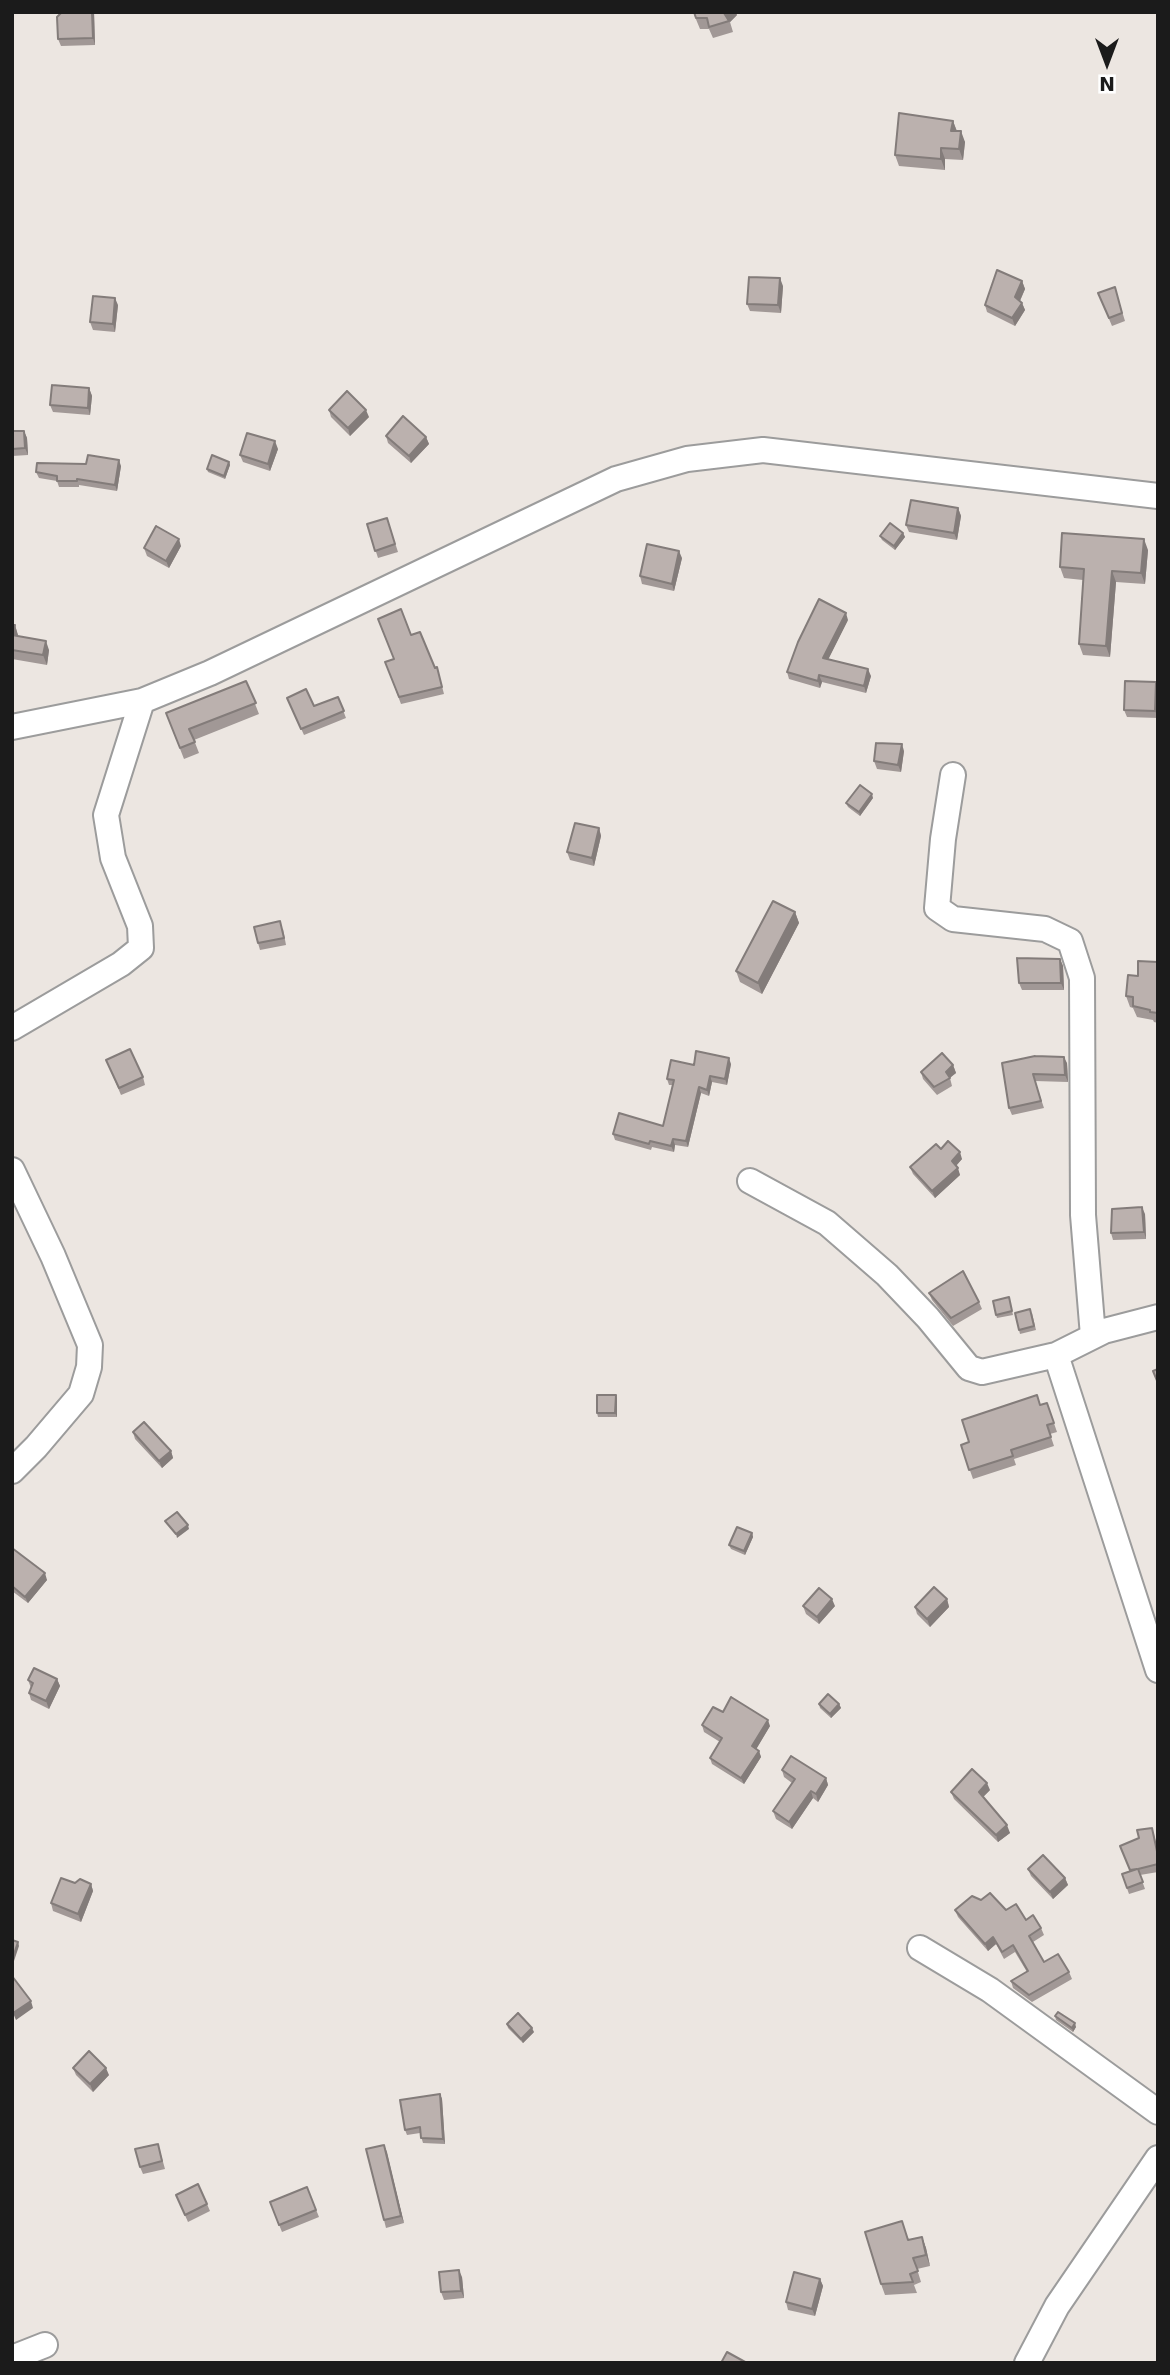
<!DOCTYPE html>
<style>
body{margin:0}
#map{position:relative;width:1170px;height:2375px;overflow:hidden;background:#ece6e1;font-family:"DejaVu Sans",sans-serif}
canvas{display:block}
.frame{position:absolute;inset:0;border:14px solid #1b1b1b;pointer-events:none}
.north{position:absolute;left:1072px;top:28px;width:70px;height:70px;-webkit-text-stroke:5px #fff;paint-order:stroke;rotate:180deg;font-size:19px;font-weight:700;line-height:28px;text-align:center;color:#1b1b1b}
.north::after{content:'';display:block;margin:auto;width:24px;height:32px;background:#1b1b1b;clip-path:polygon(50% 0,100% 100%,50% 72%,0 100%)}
</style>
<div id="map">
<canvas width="1170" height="2375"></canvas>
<div class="frame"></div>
<div class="north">N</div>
</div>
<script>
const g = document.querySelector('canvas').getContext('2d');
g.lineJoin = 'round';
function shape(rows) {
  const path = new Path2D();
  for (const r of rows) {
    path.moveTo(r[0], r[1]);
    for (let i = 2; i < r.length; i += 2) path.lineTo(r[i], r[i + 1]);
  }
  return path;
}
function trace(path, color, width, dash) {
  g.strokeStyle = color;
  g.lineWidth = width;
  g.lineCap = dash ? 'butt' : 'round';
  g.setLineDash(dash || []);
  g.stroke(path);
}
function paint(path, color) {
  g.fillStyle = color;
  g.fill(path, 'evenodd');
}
const minor = shape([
 [12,727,142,701,210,673,616,479,687,459,763,450,1158,496],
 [953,775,943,839,937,908,953,919,1045,929,1070,941,1082,978,1083,1215,1093,1336],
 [12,1028,121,964,141,948,140,926,113,858,106,815,142,701],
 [12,1170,53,1256,90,1345,89,1367,81,1394,36,1447,12,1471],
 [750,1181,827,1223,887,1275,928,1318,969,1368,982,1372,1056,1355],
 [1158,1317,1104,1331,1056,1355,1158,1670],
 [920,1948,990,1990,1158,2112],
 [12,2358,45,2345],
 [1027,2363,1057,2306,1158,2158]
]);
const wall = shape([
 [62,12,94,12,95,45,61,46,58,39],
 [693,12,737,15,730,22,733,32,713,38,709,29,700,29],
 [953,121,957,131,965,142,963,160,945,159,945,170,899,166,895,155],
 [1022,281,1025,289,1020,301,1022,303,1025,310,1015,326,987,312,985,305],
 [783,286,781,313,750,311,747,304],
 [1098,293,1117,295,1125,321,1112,326],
 [118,305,115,332,93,330,90,322],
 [89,388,92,396,90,415,53,412,50,405],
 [329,410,369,417,350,436,331,417],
 [12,431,24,431,27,438,28,455,12,456],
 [386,436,426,437,429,444,411,463,388,443],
 [278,449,270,471,243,462,240,455],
 [229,462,230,465,225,479,208,472,207,469],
 [121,466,117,491,79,485,79,487,59,487,57,481,39,478,36,472],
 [958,508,961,516,957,540,909,532,906,525],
 [387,518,398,552,378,558,367,524],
 [903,533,905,537,895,550,882,540,880,536],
 [181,546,169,568,147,556,144,548],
 [1148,550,1145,584,1116,582,1110,657,1083,655,1079,644,1083,580,1064,578,1060,567],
 [682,558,674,591,642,584,640,576],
 [848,620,828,659,871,676,866,693,822,682,820,688,789,679,787,672],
 [12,625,15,625,18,636,49,650,47,665,12,659],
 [411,635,435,668,437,667,444,694,401,704,385,662,394,659],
 [246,681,259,714,194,740,199,753,184,759,166,713],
 [1158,687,1158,718,1127,717,1124,710],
 [338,697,346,718,304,735,287,698,314,706],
 [904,751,901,772,877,769,874,761],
 [873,798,860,816,848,807,846,803],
 [599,828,601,836,594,866,570,860,567,852],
 [795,912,799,923,762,994,740,982,736,971],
 [283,929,286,945,260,950,258,943],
 [1060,959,1063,966,1064,990,1022,990,1019,983],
 [1158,962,1158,1023,1154,1022,1153,1020,1137,1017,1133,1008,1130,1007,1126,996,1138,976],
 [1035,1056,1067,1063,1068,1082,1035,1081,1044,1108,1012,1115,1009,1108],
 [731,1064,727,1085,712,1082,709,1096,701,1093,688,1147,675,1145,674,1152,652,1147,651,1150,615,1140,613,1134,663,1126,673,1085,669,1085,667,1079],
 [953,1065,956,1073,950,1078,952,1086,937,1095,923,1079,921,1072],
 [109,1067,143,1077,145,1085,121,1095],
 [941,1149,962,1159,956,1166,960,1175,935,1198,913,1174,910,1167],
 [1145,1214,1146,1239,1113,1240,1111,1233],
 [929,1293,979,1302,982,1309,953,1326,932,1300],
 [1010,1301,1013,1315,997,1318,996,1315],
 [1032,1313,1036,1330,1020,1334,1019,1330],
 [617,1398,617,1417,598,1417,597,1413],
 [1047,1403,1057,1432,1050,1434,1054,1446,1014,1459,1016,1465,973,1479,961,1445,969,1442,1041,1405],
 [133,1432,171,1451,173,1458,162,1468,135,1439],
 [752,1533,753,1537,745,1555,731,1549,729,1545],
 [12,1548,47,1580,28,1603,12,1591],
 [947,1599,949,1607,930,1627,917,1614,915,1607],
 [803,1606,835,1606,819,1624,806,1614],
 [57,1679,60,1686,49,1709,31,1700,29,1693,31,1688,28,1680],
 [819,1704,839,1704,841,1708,831,1718,820,1708],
 [723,1712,770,1726,756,1749,759,1751,761,1757,744,1784,712,1764,710,1758,720,1742,704,1732,702,1725],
 [782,1770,826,1778,828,1785,818,1802,813,1798,792,1829,776,1819,773,1811,792,1783,784,1777],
 [990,1790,983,1797,1010,1833,998,1842,954,1799,951,1792],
 [1154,1834,1158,1852,1158,1872,1140,1875,1145,1889,1129,1894,1122,1874,1130,1871,1120,1846],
 [1028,1869,1065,1878,1068,1885,1053,1899,1031,1876],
 [91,1884,93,1891,81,1922,53,1911,51,1903],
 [981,1900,1006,1910,1041,1928,1044,1935,1033,1942,1044,1962,1069,1972,1072,1979,1032,2002,1013,1988,1011,1981,1027,1972,1015,1952,1004,1959,996,1944,988,1951,958,1917,955,1910],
 [1055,2016,1076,2027,1073,2032,1056,2020],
 [507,2024,534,2032,523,2043,508,2028],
 [73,2068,109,2075,93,2092,76,2075],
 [440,2094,442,2099,445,2144,423,2143,420,2133,407,2135,405,2130],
 [384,2145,404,2223,386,2228,384,2220],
 [160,2151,165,2169,143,2174,140,2167],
 [307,2187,319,2217,282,2232,270,2202],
 [176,2195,207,2204,210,2211,188,2222],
 [922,2237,926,2248,930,2266,917,2269,921,2282,914,2285,917,2293,885,2295,881,2284,909,2240],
 [462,2277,464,2298,444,2300,441,2292],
 [820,2279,823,2286,815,2316,788,2310,786,2302]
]);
const shadedWall = shape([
 [92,12,94,12,95,45,93,38],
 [725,12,736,12,737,15,730,22,724,13],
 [953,121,957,132,951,131],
 [961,131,965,142,963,160,959,149],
 [941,148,945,159,945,170,941,159],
 [780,278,783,286,781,313,778,305],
 [1022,281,1025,289,1018,305,1015,297],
 [115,298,118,305,115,332,113,324],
 [1022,303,1025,310,1015,326,1012,318],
 [89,388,92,396,90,415,88,408],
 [366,410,369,417,350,436,348,428],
 [24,431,27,438,28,455,25,448],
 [426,437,429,444,411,463,409,456],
 [275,441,278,449,270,471,268,464],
 [119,460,121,466,117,491,115,485],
 [229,462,230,465,225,479,224,476],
 [958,508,961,516,957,540,954,533],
 [903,533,905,537,895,550,894,546],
 [179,539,181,546,169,568,166,561],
 [1144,539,1148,550,1145,584,1141,573],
 [679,551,682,558,674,591,672,584],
 [1112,571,1116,582,1110,657,1106,646],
 [846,613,848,620,826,664,823,658],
 [15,625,18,635,16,644,12,635],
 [46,641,49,650,47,665,43,655],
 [868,669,871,676,866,693,864,686],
 [819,675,822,682,820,688,818,681],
 [1156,682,1158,687,1158,717,1155,711],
 [902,744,904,751,901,772,898,765],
 [872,794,873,798,860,816,859,812],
 [599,828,601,836,594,866,592,858],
 [795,912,799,923,762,994,758,983],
 [1060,959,1063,966,1064,990,1061,983],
 [1064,1057,1067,1063,1068,1082,1065,1075],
 [729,1058,731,1064,727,1085,725,1079],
 [953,1065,956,1073,948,1079,946,1072],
 [710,1076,712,1082,709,1096,707,1090],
 [699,1087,701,1093,688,1147,686,1141],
 [673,1139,675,1145,674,1152,671,1146],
 [960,1152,962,1159,954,1168,952,1161],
 [958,1168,960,1175,935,1198,932,1191],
 [1142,1207,1145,1214,1146,1239,1144,1232],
 [616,1395,617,1398,617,1417,615,1413],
 [171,1451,173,1458,162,1468,159,1461],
 [188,1525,189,1529,177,1538,176,1534],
 [752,1533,753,1537,745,1555,744,1551],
 [45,1573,47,1580,28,1603,25,1597],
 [832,1599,835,1606,819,1624,817,1617],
 [947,1599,949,1607,930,1627,927,1619],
 [57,1679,60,1686,49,1709,46,1701],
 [839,1704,841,1708,831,1718,830,1714],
 [768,1720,770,1726,754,1753,752,1746],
 [759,1751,761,1757,744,1784,741,1778],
 [826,1778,828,1785,818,1802,816,1794],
 [987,1783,990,1790,981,1799,979,1792],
 [811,1791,813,1798,792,1829,789,1822],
 [1007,1825,1010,1833,998,1842,996,1835],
 [1065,1878,1068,1885,1053,1899,1050,1892],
 [91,1884,93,1891,81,1922,78,1914],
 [993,1937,996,1944,988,1951,985,1944],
 [18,1942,19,1946,14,1961,13,1957],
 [31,2001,33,2008,16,2020,13,2013],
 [1075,2023,1076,2027,1073,2032,1072,2028],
 [532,2028,534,2032,523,2043,521,2039],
 [106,2068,109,2075,93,2092,90,2084],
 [440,2094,442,2099,445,2144,443,2139],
 [384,2145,387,2152,404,2223,401,2216],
 [922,2237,926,2248,930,2266,926,2255],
 [459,2270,462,2277,464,2298,461,2291],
 [820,2279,823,2286,815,2316,812,2309]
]);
const building = shape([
 [62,12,92,12,93,38,58,39,57,17,62,12],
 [694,12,725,12,724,13,729,21,709,27,707,18,696,18,694,12],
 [899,113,953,121,951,131,961,131,959,149,941,148,941,159,895,155,899,113],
 [997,270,1022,281,1015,297,1022,303,1012,318,985,305,997,270],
 [749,277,780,278,778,305,747,304,749,277],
 [1115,287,1122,313,1109,318,1098,293,1115,287],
 [93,296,115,298,113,324,90,322,93,296],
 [52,385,89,388,88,408,50,405,52,385],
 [347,391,366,410,348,428,329,410,347,391],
 [403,416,426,437,409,456,386,436,403,416],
 [12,431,24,431,25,448,12,449,12,431],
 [247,433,275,441,268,464,240,455,247,433],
 [88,455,119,460,115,485,77,479,77,481,57,481,57,476,36,472,37,463,86,464,88,455],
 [212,455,229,462,224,476,207,469,212,455],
 [911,500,958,508,954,533,906,525,911,500],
 [387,518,395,544,375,551,367,524,387,518],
 [890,523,903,533,894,546,880,536,890,523],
 [156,526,179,539,166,561,144,548,156,526],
 [1062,533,1144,539,1141,573,1112,571,1106,646,1079,644,1084,569,1060,567,1062,533],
 [647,544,679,551,672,584,640,576,647,544],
 [819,599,846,613,823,658,868,669,864,686,819,675,818,681,787,672,798,642,819,599],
 [401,609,411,635,420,632,435,668,437,667,442,687,399,697,385,662,394,659,378,619,401,609],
 [12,625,15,625,12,635,46,641,43,655,12,650,12,625],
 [246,681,256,703,189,729,195,742,180,748,166,713,246,681],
 [1125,681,1156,682,1155,711,1124,710,1125,681],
 [306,689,314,706,338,697,344,711,301,729,287,698,306,689],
 [876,743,902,744,898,765,874,761,876,743],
 [860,785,872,794,859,812,846,803,860,785],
 [575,823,599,828,592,858,567,852,575,823],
 [773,901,795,912,758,983,736,971,773,901],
 [280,921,284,938,258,943,254,927,280,921],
 [1017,958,1060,959,1061,983,1019,983,1017,958],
 [1138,961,1158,962,1158,1013,1150,1012,1150,1010,1133,1006,1133,997,1126,996,1128,975,1138,976,1138,961],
 [130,1049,143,1077,119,1088,106,1060,130,1049],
 [696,1051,729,1058,725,1079,710,1076,707,1090,699,1087,686,1141,673,1139,671,1146,650,1141,649,1144,613,1134,619,1113,663,1126,674,1080,667,1079,671,1060,694,1065,696,1051],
 [942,1053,953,1065,946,1072,950,1078,934,1087,921,1072,942,1053],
 [1035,1056,1064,1057,1065,1075,1033,1074,1041,1101,1009,1108,1002,1063,1035,1056],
 [948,1141,960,1152,952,1161,958,1168,932,1191,910,1167,936,1144,941,1149,948,1141],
 [1142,1207,1144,1232,1111,1233,1112,1209,1142,1207],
 [963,1271,979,1302,951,1318,929,1293,963,1271],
 [1009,1297,1012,1311,996,1315,993,1301,1009,1297],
 [1030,1309,1034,1326,1019,1330,1015,1313,1030,1309],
 [1158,1369,1158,1383,1153,1371,1158,1369],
 [597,1395,616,1395,615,1413,597,1413,597,1395],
 [1037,1395,1040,1405,1047,1403,1054,1423,1047,1425,1051,1437,1011,1450,1013,1456,969,1470,961,1445,969,1442,962,1420,1037,1395],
 [144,1422,171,1451,159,1461,133,1432,144,1422],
 [177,1512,188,1525,176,1534,165,1521,177,1512],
 [737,1527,752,1533,744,1551,729,1545,737,1527],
 [12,1548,45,1573,25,1597,12,1586,12,1548],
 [934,1587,947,1599,927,1619,915,1607,934,1587],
 [819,1588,832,1599,817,1617,803,1606,819,1588],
 [34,1668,57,1679,46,1701,29,1693,33,1683,28,1680,34,1668],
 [828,1694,839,1704,830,1714,819,1704,828,1694],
 [731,1697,768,1720,752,1746,759,1751,741,1778,710,1758,722,1738,702,1725,713,1707,723,1712,731,1697],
 [791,1756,826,1778,816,1794,811,1791,789,1822,773,1811,795,1779,782,1770,791,1756],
 [972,1769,987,1783,979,1792,1007,1825,996,1835,951,1792,972,1769],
 [1152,1828,1158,1856,1158,1864,1138,1869,1143,1882,1127,1888,1122,1874,1137,1869,1130,1870,1120,1846,1139,1838,1137,1830,1152,1828],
 [1043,1855,1065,1878,1050,1892,1028,1869,1043,1855],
 [61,1878,75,1883,80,1879,91,1884,78,1914,51,1903,61,1878],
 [990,1893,1006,1910,1016,1904,1026,1920,1033,1915,1041,1928,1029,1936,1044,1962,1058,1954,1069,1972,1029,1995,1011,1981,1028,1971,1013,1945,1002,1952,993,1937,985,1944,955,1910,972,1896,981,1900,990,1893],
 [12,1940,18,1942,13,1957,12,1957,12,1940],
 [12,1976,31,2001,13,2013,12,2012,12,1976],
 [1058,2012,1075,2023,1072,2028,1055,2016,1058,2012],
 [518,2013,532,2028,521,2039,507,2024,518,2013],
 [89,2051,106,2068,90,2084,73,2068,89,2051],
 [440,2094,443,2139,421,2138,420,2127,405,2130,400,2100,440,2094],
 [158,2144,162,2161,140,2167,135,2149,158,2144],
 [384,2145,401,2216,384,2220,366,2149,384,2145],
 [198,2184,207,2204,185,2215,176,2195,198,2184],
 [307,2187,316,2210,279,2225,270,2202,307,2187],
 [902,2221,908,2240,922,2237,926,2255,913,2258,918,2271,910,2274,913,2282,881,2284,865,2232,902,2221],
 [459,2270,461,2291,441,2292,439,2272,459,2270],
 [794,2272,820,2279,812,2309,786,2302,794,2272],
 [727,2352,747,2363,721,2363,727,2352]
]);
trace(minor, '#9c9c9c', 28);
trace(minor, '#fff', 24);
paint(wall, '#a19896');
paint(shadedWall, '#837c7a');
paint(building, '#bbb1ae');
trace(building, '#837c7a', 2);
</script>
